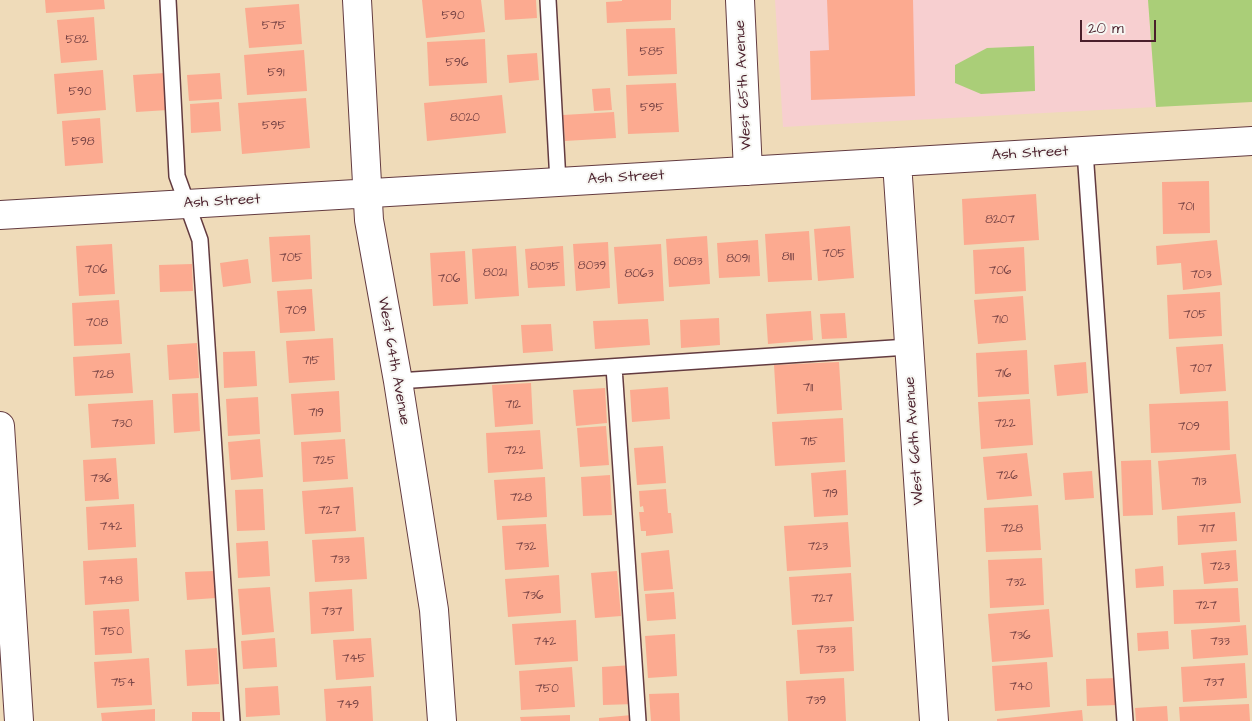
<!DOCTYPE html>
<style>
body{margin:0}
#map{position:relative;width:1252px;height:721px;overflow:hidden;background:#efdbb9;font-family:"Architects Daughter",sans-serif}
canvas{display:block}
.scale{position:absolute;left:1080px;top:20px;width:76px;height:22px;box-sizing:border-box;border:2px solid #4a1f2b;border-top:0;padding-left:6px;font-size:15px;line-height:18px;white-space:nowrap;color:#4a1f2b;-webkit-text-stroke:4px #f6f6f2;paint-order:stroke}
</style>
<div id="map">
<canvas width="1252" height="721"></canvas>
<div class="scale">20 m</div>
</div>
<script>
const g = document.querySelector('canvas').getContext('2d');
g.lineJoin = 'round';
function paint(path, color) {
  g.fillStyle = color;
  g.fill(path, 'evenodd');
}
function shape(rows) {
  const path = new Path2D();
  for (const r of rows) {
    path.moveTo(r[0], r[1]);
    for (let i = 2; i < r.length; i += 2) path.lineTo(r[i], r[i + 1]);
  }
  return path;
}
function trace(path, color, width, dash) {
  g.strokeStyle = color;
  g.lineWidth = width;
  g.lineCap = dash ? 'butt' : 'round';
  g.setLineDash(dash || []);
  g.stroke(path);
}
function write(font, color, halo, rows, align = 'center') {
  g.font = font + ' "Architects Daughter",sans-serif';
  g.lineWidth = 4;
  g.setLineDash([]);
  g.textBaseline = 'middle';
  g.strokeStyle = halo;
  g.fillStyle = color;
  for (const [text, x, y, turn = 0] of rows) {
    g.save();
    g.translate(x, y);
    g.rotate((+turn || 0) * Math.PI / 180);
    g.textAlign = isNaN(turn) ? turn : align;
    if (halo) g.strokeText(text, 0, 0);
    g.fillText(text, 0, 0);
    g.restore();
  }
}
const built = shape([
 [775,0,1148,0,1156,107,783,127]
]);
const green = shape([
 [1148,0,1252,0,1252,102,1156,107],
 [1034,46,1035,91,981,94,955,83,955,65,987,48]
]);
const building = shape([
 [45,0,104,0,105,9,46,13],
 [422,0,481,0,485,32,426,38],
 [504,0,536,0,537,18,505,20],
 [622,0,671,0,671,20,607,23,606,2,622,1],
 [827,0,913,0,915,96,811,100,810,51,829,50],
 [299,4,302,44,249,48,245,8],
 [94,17,97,60,61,63,57,20],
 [675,28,677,74,628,76,626,29],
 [485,39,487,83,429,86,427,42],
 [304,50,307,91,247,95,244,55],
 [537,53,539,80,509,83,507,55],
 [103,70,106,110,57,114,54,74],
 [165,73,168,110,136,112,133,75],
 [220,73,222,99,189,101,187,75],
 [676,83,679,132,628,134,626,85],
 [610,88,612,110,594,111,592,89],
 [502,95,506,133,427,141,424,103],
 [306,98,310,148,242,154,238,103],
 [219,102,221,131,191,133,190,104],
 [614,112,616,138,565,141,563,115],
 [100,118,103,163,65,166,62,121],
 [1209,181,1210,233,1163,234,1162,182],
 [1036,194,1039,240,964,245,962,199],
 [850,226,854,278,818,281,814,229],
 [809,231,812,280,768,282,765,234],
 [310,235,312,279,272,282,269,237],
 [707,236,710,284,669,287,666,239],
 [758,240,760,276,719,278,717,243],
 [1217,240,1222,285,1183,290,1181,263,1157,265,1156,246],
 [608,242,610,288,576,291,573,244],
 [112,244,115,294,79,296,76,246],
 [661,244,664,301,618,304,614,247],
 [516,246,519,296,475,299,472,249],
 [563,246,565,286,528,288,525,249],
 [1024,247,1026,291,975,294,973,250],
 [465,251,468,304,433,306,430,253],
 [248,259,251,283,223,287,220,263],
 [192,264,193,291,160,292,159,265],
 [312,289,315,331,280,333,277,291],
 [1220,292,1222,336,1169,339,1167,295],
 [1023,296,1026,340,978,344,974,300],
 [119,300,122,344,74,346,72,303],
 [811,311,813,340,768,344,766,314],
 [845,313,847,338,822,339,820,314],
 [719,318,720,345,681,348,680,320],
 [648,319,650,345,595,349,593,321],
 [551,324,553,351,523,353,521,325],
 [333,338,335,380,289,383,286,341],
 [197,343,199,378,169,380,167,345],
 [1223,344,1226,391,1180,394,1176,347],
 [1027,350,1029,394,978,397,976,353],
 [255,351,257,386,224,388,223,352],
 [130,353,133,393,75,396,73,357],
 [839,362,842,410,777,414,774,365],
 [1086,362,1088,393,1057,396,1054,365],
 [531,383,533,424,495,427,492,385],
 [668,387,670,419,632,422,630,390],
 [605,388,607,423,576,426,573,390],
 [339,391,341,432,294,435,291,394],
 [198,393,200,431,174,433,172,394],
 [258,397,260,434,228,436,226,399],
 [1030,399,1033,445,981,449,978,402],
 [153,400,155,444,91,448,88,404],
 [1228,401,1230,450,1151,453,1149,404],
 [843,418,845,462,775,466,772,422],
 [606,426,609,465,580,467,577,428],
 [540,430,543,469,488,473,486,433],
 [260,439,263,477,231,480,228,442],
 [345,439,348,479,303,482,301,442],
 [663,446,666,483,637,485,634,448],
 [1027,453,1032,496,987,500,983,457],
 [1236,454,1241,503,1162,510,1158,461],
 [116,458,119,499,85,501,83,460],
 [1151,460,1153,515,1123,516,1121,461],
 [846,470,848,515,814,517,811,473],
 [1092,471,1094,498,1065,500,1063,473],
 [610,475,612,515,583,516,581,477],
 [545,477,547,517,497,520,494,480],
 [353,487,356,531,305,534,302,491],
 [263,489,265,530,237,531,235,490],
 [666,489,668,513,671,513,673,533,646,536,646,531,641,531,639,512,644,512,643,506,640,507,639,491],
 [134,504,136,547,88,550,86,507],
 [1038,505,1041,550,986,552,984,508],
 [1235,512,1237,541,1178,545,1177,516],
 [848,522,851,567,787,571,784,526],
 [546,524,549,567,505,570,502,526],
 [364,537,367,579,315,582,312,540],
 [268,541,270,576,238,578,236,543],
 [669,550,673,589,644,591,641,553],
 [1236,550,1238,581,1204,584,1201,553],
 [137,558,139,601,85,605,83,561],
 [1042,558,1044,605,990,608,988,560],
 [1163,566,1164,586,1136,588,1135,569],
 [214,571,216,598,187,600,185,572],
 [617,571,621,616,595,618,591,573],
 [851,573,854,621,792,625,789,577],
 [559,575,561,613,508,617,505,579],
 [270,587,274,632,242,635,238,589],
 [1238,588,1240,622,1174,624,1173,590],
 [352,589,354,631,311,634,309,592],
 [674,592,676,619,647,621,645,594],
 [129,609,132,653,95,655,93,611],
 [1049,609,1053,657,992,662,988,614],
 [576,620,578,661,515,665,512,624],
 [1246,625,1248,655,1193,659,1191,630],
 [852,627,854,671,800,674,797,630],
 [1168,631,1169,649,1138,651,1137,633],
 [675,634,677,676,648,678,645,636],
 [275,638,277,667,243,669,241,641],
 [371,638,374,677,336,680,333,640],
 [217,648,219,684,187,686,185,650],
 [149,658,152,705,97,708,94,662],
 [1047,662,1050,707,995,711,992,666],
 [1245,663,1247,698,1183,702,1181,667],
 [633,665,635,704,603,705,602,667],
 [572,667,575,707,521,710,519,671],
 [844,678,846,721,788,721,786,681],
 [1116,678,1117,705,1087,706,1086,679],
 [278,686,280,715,246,717,245,688],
 [371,686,373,721,326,721,324,689],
 [679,693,680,721,651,721,649,694],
 [1249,704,1250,721,1180,721,1179,707],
 [1167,706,1168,721,1136,721,1135,708],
 [155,709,155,721,102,721,101,713],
 [1082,710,1083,721,997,721,997,719],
 [192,712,220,712,220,721,192,721],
 [570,715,570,721,521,721,520,717],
 [632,715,632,721,599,721,599,718]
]);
const lane = shape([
 [168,0,177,176,200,240,232,721],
 [548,0,558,182],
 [1085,151,1125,721],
 [614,367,638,721],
 [398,381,908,347]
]);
const street = shape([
 [357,0,369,220,398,381,434,610,442,721],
 [740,0,748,171],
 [897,162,934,721],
 [0,215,1252,141],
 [0,426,19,721]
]);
const numberNames = [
 ["590",453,16],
 ["575",274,26],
 ["582",77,40],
 ["585",652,52],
 ["596",457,63],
 ["591",276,73],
 ["590",80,92],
 ["595",652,108],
 ["8020",465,118],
 ["595",274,126],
 ["598",83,142],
 ["701",1186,207],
 ["8207",1000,220],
 ["705",834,254],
 ["8111",788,257],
 ["705",291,258],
 ["8091",738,259],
 ["8083",688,262],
 ["8039",592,266],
 ["8035",545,267],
 ["706",96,270],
 ["706",1000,271],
 ["8021",495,273],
 ["8063",639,274],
 ["703",1201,275],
 ["706",449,279],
 ["709",296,311],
 ["705",1195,315],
 ["710",1000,320],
 ["708",97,323],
 ["715",311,361],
 ["707",1201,369],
 ["716",1003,374],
 ["728",103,375],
 ["711",808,388],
 ["712",513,405],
 ["719",316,413],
 ["730",122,424],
 ["722",1005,424],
 ["709",1189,427],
 ["715",809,442],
 ["722",515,451],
 ["725",324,461],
 ["726",1007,476],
 ["736",101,479],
 ["713",1199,482],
 ["719",830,494],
 ["728",521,498],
 ["727",329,511],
 ["742",111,527],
 ["728",1012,529],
 ["717",1207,529],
 ["732",526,547],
 ["723",818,547],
 ["733",340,560],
 ["723",1220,567],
 ["748",111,581],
 ["732",1016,583],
 ["736",533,596],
 ["727",822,599],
 ["727",1206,606],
 ["737",332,612],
 ["750",112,632],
 ["736",1020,636],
 ["742",545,642],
 ["733",1220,642],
 ["733",826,650],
 ["745",354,659],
 ["754",123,683],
 ["737",1214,683],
 ["740",1021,687],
 ["750",547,689],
 ["739",816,701],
 ["749",348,705]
];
const streetNames = [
 ["West 65th Avenue",744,85,-93],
 ["Ash Street",1030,154,-3],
 ["Ash Street",626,178,-3],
 ["Ash Street",222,202,-3],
 ["West 64th Avenue",393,361,80],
 ["West 66th Avenue",915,441,-94]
];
paint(built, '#f7cfd0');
paint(green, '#aace78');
paint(building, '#fcaa90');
trace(lane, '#633b40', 18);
trace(street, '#633b40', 30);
trace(lane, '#fff', 15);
trace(street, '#fff', 28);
write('12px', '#764244', null, numberNames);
write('15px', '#4a1f2b', '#f6f6f2', streetNames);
</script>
